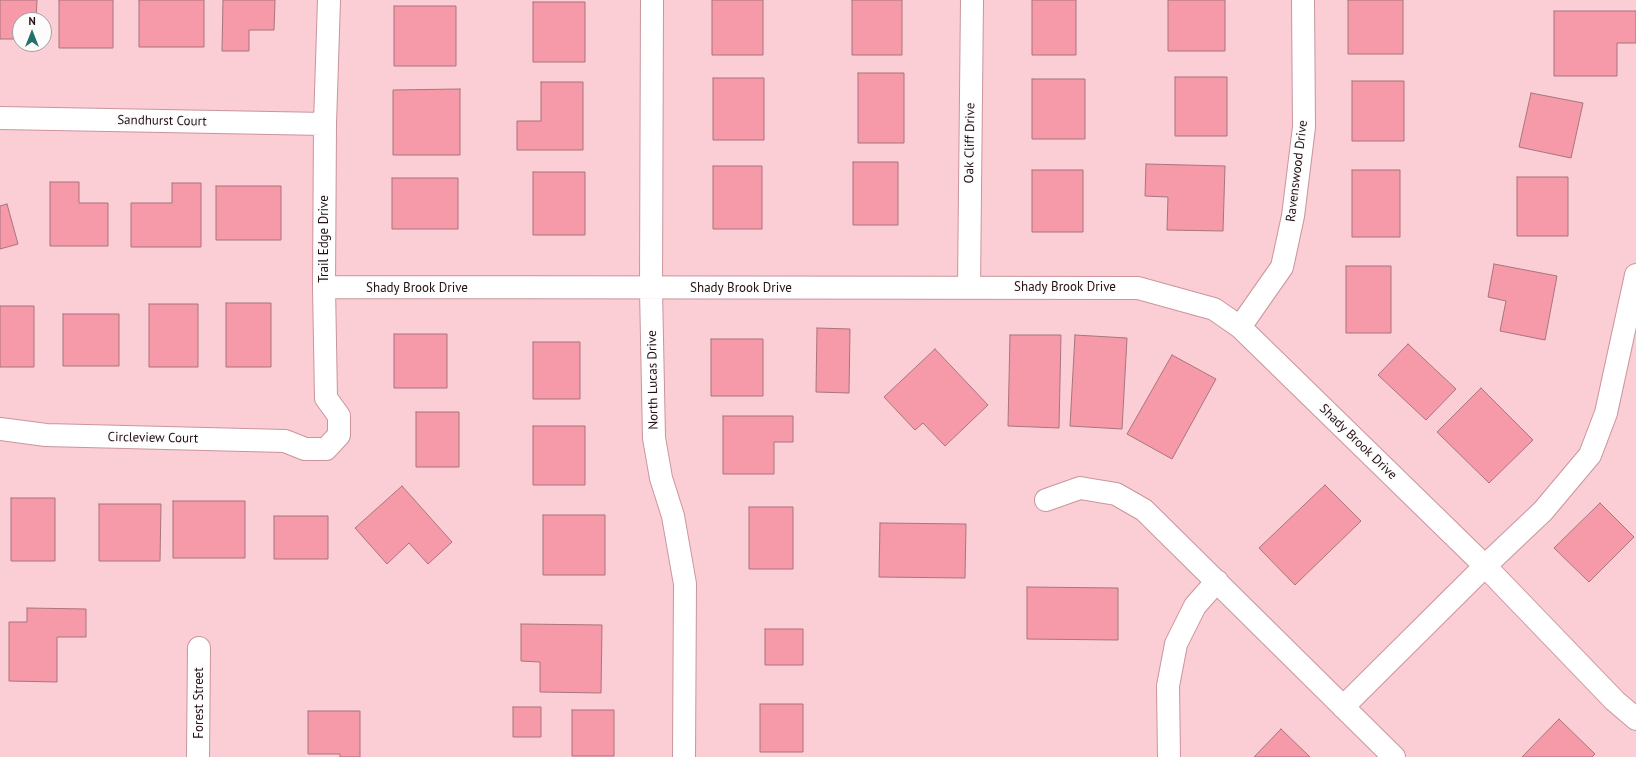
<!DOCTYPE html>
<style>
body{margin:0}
#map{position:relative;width:1636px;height:757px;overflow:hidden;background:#fbcdd4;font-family:"PT Sans",sans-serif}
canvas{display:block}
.north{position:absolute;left:12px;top:12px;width:40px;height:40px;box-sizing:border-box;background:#fcfcfc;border:1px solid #a59e9f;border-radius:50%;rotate:0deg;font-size:11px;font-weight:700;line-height:16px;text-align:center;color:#231013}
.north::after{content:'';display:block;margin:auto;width:14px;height:18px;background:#26706a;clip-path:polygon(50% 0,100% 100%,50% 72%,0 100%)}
</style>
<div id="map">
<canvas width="1636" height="757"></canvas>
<div class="north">N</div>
</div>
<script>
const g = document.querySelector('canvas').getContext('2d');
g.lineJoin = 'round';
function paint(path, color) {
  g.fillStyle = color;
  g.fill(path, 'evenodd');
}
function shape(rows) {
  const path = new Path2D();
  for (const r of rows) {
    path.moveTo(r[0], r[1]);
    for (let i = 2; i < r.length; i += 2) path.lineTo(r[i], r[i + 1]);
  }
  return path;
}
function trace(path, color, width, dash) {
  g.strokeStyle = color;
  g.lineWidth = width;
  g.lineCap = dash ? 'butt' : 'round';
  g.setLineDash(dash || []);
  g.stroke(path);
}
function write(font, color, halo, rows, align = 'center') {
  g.font = font + ' "PT Sans",sans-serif';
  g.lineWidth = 3.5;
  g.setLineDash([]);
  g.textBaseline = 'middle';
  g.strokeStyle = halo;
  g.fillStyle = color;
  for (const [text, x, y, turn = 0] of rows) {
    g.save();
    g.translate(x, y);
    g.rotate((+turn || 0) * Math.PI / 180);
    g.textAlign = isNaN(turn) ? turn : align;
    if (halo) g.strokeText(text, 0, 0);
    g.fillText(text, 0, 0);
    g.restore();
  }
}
const building = shape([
 [0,0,37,0,36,20,20,20,20,39,0,39,0,0],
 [59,0,113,0,113,48,59,48,59,0],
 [139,0,204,0,204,47,139,47,139,0],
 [223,0,275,0,274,30,249,30,249,51,222,51,223,0],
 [712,0,763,0,763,55,712,55,712,0],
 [852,0,902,0,902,55,852,55,852,0],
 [1032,0,1076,0,1076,55,1032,55,1032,0],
 [1168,0,1225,0,1225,51,1168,51,1168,0],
 [1348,0,1403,0,1403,54,1348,54,1348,0],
 [533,2,585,2,585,62,533,62,533,2],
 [394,6,456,6,456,66,394,66,394,6],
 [1554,11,1636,11,1636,43,1617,43,1617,76,1554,76,1554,11],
 [858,73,904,73,904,143,858,143,858,73],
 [1175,77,1227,77,1227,136,1175,136,1175,77],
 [713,78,764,78,764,140,713,140,713,78],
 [1032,79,1085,79,1085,139,1032,139,1032,79],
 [1352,81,1404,81,1404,141,1352,141,1352,81],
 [541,82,583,82,583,150,517,150,517,121,541,121,541,82],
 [460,89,460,155,393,155,393,90,460,89],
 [1531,93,1583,103,1571,158,1519,147,1531,93],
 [853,162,898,162,898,225,853,225,853,162],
 [1146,164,1225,166,1223,231,1167,230,1168,197,1145,196,1146,164],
 [713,166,762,166,762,229,713,229,713,166],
 [1032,170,1083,170,1083,232,1032,232,1032,170],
 [1352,170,1400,170,1400,237,1352,237,1352,170],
 [533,172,585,172,585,235,533,235,533,172],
 [1517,177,1568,177,1568,236,1517,236,1517,177],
 [392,178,458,178,458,229,392,229,392,178],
 [50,182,79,182,79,203,108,203,108,246,50,246,50,182],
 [172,183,201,183,201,247,131,247,131,203,172,203,172,183],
 [216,186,281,186,281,240,216,240,216,186],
 [7,204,18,244,0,249,0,206,7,204],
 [1494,264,1557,276,1545,340,1500,331,1506,301,1488,297,1494,264],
 [1346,266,1391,266,1391,333,1346,333,1346,266],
 [226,303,271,303,271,367,226,367,226,303],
 [149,304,198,304,198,367,149,367,149,304],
 [0,306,34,306,34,367,0,367,0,306],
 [63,314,119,314,119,366,63,366,63,314],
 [817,328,850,329,849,393,816,392,817,328],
 [394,334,447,334,447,388,394,388,394,334],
 [1010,335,1061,335,1059,428,1008,426,1010,335],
 [1075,335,1127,338,1122,429,1070,426,1075,335],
 [711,339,763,339,763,396,711,396,711,339],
 [533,342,580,342,580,399,533,399,533,342],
 [1408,344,1456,389,1426,420,1378,375,1408,344],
 [935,349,988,405,945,446,923,423,915,430,884,397,935,349],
 [1172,355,1216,379,1172,459,1127,434,1172,355],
 [1481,388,1533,440,1489,483,1437,432,1481,388],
 [416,412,459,412,459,467,416,467,416,412],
 [723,416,793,416,793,442,774,442,774,474,723,474,723,416],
 [533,426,585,426,585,485,533,485,533,426],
 [1325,485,1361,521,1295,585,1259,548,1325,485],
 [402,486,452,542,428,564,409,543,387,564,355,528,402,486],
 [11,498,55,498,55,561,11,561,11,498],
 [173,501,245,501,245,558,173,558,173,501],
 [1600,503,1634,537,1589,582,1554,548,1600,503],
 [99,504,161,504,160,561,99,561,99,504],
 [749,507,793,507,793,569,749,569,749,507],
 [543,515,605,515,605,575,543,575,543,515],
 [274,516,328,516,328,559,274,559,274,516],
 [880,523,966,524,965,578,879,577,880,523],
 [1027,587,1118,588,1118,640,1027,639,1027,587],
 [27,608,86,609,86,637,57,637,57,682,9,681,9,622,27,622,27,608],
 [521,624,602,625,601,693,540,692,540,662,521,661,521,624],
 [765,629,803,629,803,665,765,665,765,629],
 [760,704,803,704,803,752,760,752,760,704],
 [513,707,541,707,541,737,513,737,513,707],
 [572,710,614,710,614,756,572,756,572,710],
 [308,711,360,711,360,757,340,757,340,754,308,754,308,711],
 [1559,719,1595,754,1592,757,1522,757,1559,719],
 [1281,729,1310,757,1254,757,1281,729]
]);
const minor = shape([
 [652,0,651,289,654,438,661,478,673,516,685,584,684,757],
 [0,118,325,124],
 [324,287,1138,288,1214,309,1240,327,1485,566,1615,701,1636,719],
 [969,287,972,0],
 [1240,327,1282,267,1293,216,1304,127,1303,0],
 [0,429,46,435,285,441,305,449,326,449,339,435,339,416,326,398,324,287,325,124,329,0],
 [1046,500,1080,488,1116,494,1144,510,1394,757],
 [1343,707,1485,566,1543,511,1590,455,1606,413,1636,275],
 [198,757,199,648],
 [1169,757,1168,686,1176,644,1195,606,1217,581]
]);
const streetNames = [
 ["Sandhurst Court",162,121,1],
 ["Oak Cliff Drive",970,143,-89],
 ["Ravenswood Drive",1297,171,-83],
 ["Trail Edge Drive",324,239,-90],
 ["Shady Brook Drive",1065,287],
 ["Shady Brook Drive",417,288],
 ["Shady Brook Drive",741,288],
 ["North Lucas Drive",653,380,-91],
 ["Circleview Court",153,438,1],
 ["Shady Brook Drive",1358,442,44],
 ["Forest Street",199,703,-90]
];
paint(building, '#f699a9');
trace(building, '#a8757d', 1);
trace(minor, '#ca959d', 24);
trace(minor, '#fff', 22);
write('13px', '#231013', '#fcfcfc', streetNames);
</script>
